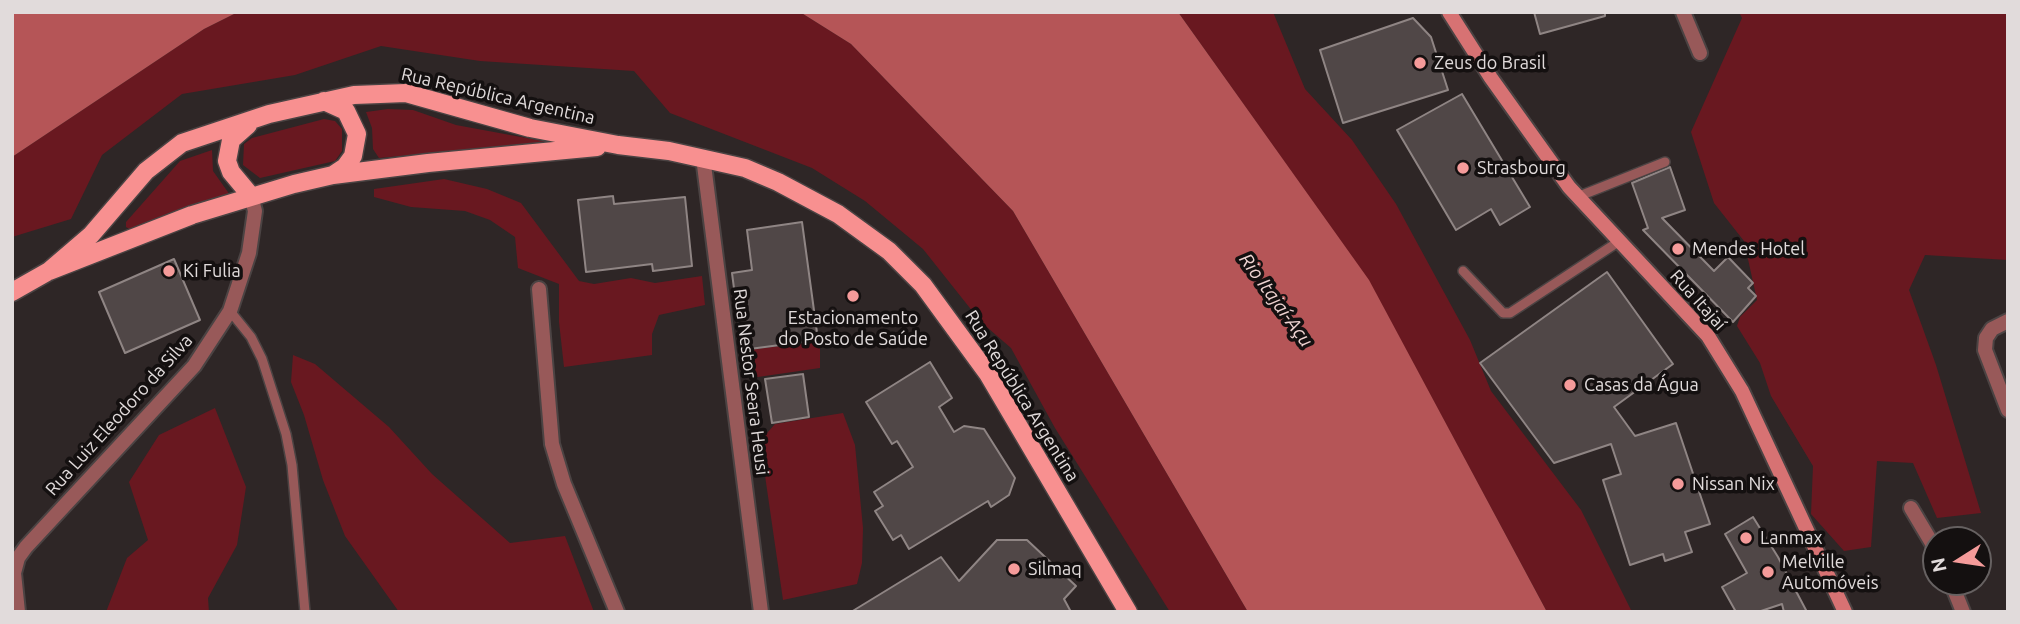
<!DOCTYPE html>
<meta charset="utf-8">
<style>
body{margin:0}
#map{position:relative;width:2020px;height:624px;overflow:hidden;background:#2e2626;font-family:Ubuntu,sans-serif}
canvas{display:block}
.frame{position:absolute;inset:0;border:14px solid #e1dbdb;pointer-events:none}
.north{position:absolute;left:1922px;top:526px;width:70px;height:70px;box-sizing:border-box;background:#141010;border:2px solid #666161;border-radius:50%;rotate:258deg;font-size:19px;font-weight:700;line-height:28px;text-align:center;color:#e1dbdb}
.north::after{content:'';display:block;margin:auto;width:24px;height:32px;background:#f59b9a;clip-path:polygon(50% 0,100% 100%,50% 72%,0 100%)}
</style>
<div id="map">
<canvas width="2020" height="624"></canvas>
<div class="frame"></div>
<div class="north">N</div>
</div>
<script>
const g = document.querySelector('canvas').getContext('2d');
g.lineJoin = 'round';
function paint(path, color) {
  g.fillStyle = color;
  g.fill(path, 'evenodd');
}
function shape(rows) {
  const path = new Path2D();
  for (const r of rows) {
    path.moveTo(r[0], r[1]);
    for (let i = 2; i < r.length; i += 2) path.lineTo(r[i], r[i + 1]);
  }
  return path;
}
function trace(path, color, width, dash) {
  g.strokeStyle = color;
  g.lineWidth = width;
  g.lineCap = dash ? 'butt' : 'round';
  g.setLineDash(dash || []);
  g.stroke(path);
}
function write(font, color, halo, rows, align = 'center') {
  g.font = font + ' Ubuntu,sans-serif';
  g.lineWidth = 7;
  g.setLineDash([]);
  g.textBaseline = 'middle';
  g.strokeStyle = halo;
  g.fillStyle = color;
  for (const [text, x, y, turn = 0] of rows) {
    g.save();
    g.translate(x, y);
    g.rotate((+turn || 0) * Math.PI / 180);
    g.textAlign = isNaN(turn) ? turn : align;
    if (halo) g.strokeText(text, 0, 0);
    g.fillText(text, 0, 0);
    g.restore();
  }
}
const green = shape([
 [238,12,800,12,851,44,1013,211,1248,612,1170,612,1055,428,1011,348,981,322,923,249,865,201,812,168,670,113,634,71,480,61,381,46,295,75,182,94,102,155,71,219,12,237,12,157,204,29],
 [1178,12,1273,12,1305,89,1352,140,1396,204,1470,340,1491,391,1581,510,1632,612,1547,612,1369,281],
 [1739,12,2008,12,2008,260,1925,255,1909,290,1936,365,1981,513,1937,518,1913,463,1877,461,1871,547,1844,551,1811,514,1813,466,1771,396,1760,363,1737,326,1740,317,1757,300,1744,241,1714,203,1691,132,1742,18],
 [388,109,413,110,456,125,548,142,379,158,373,149,372,128,366,112],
 [324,119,335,121,342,129,342,151,335,161,260,178,243,165,244,144,252,138],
 [212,150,213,171,230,195,131,230,126,227,126,222,180,161],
 [444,179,487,189,521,203,579,281,594,284,631,278,655,283,702,276,705,305,659,315,652,334,652,355,564,367,559,322,559,284,518,268,515,237,490,220,465,211,411,207,374,197,374,189],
 [820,341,820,368,751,378,748,350],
 [293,355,315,364,389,427,432,474,510,543,565,536,594,612,399,612,345,536,323,480,304,415,291,382],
 [215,408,246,487,237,545,208,598,209,612,106,612,127,558,148,540,129,482,159,435],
 [843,413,855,445,863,528,862,563,857,584,783,600,760,441,775,424]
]);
const water = shape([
 [12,12,238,12,204,29,12,157],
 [800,12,1178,12,1369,280,1547,612,1248,612,1013,211,851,44]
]);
const building = shape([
 [1534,12,1605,12,1605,16,1540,34,1534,12],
 [1413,18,1431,37,1448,90,1343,123,1320,50,1413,18],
 [1462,94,1530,207,1500,225,1491,209,1456,230,1397,130,1462,94],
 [1670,167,1685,210,1662,218,1714,271,1728,257,1753,283,1748,288,1756,296,1733,322,1643,230,1648,228,1632,183,1670,167],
 [613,196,614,204,685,197,692,266,653,271,652,264,586,272,578,200,613,196],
 [802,222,818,340,742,350,732,273,752,270,747,230,802,222],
 [174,259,200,320,125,353,99,292,174,259],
 [1607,272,1673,364,1614,407,1635,436,1676,423,1710,524,1685,532,1692,552,1665,561,1663,554,1630,565,1603,480,1621,474,1611,444,1554,463,1480,363,1607,272],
 [930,362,952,398,939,407,954,432,964,426,984,429,1015,478,1009,495,991,507,988,501,909,549,901,535,893,540,875,511,883,506,874,492,913,467,897,441,892,444,866,402,930,362],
 [803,374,809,417,772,423,765,379,803,374],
 [1753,517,1778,557,1807,612,1784,612,1782,604,1758,612,1736,612,1722,587,1747,573,1725,534,1753,517],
 [997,540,1027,540,1076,586,1064,599,1071,612,851,612,941,557,959,581,997,540]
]);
const lane = shape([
 [1577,197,1665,162],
 [1463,271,1503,313,1510,313,1618,242],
 [230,311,251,337,262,359,286,434,292,465,305,612]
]);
const street = shape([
 [1683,12,1700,53],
 [703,157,761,612],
 [539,289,552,444,564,484,617,612],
 [2008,321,1992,329,1986,338,1985,350,2008,410],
 [1911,508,1936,550],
 [1951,582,1963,612],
 [18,612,14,573,18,558,26,547,194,366,230,311,249,253,255,211,251,196]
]);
const secondary = shape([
 [1449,12,1491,78,1569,187,1708,336,1742,391,1845,612]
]);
const primary = shape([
 [324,101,346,111,357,134,353,156,345,167,333,175],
 [248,125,231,140,227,161,231,172,251,196],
 [49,271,91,235,146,171,182,143,269,114,354,95,406,93,530,128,618,145,669,151,745,168,778,182,838,214,889,251,923,285,988,374,1128,612],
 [12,292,49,271,192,215,294,184,333,175,428,163,597,147]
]);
const markers = [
 [1420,63,7,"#f59b9a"],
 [1463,168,7,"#f59b9a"],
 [1678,249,7,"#f59b9a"],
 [169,271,7,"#f59b9a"],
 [853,296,7,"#f59b9a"],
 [1570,385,7,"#f59b9a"],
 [1678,484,7,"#f59b9a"],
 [1746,538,7,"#f59b9a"],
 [1014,569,7,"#f59b9a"],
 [1768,572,7,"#f59b9a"]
];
const poiNames = [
 ["Zeus do Brasil",1434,63],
 ["Strasbourg",1477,168],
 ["Mendes Hotel",1692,249],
 ["Ki Fulia",183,271],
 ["Estacionamento",853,318,"center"],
 ["do Posto de Saúde",853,339,"center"],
 ["Casas da Água",1584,385],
 ["Nissan Nix",1692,484],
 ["Lanmax",1760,538],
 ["Melville",1782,562],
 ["Automóveis",1782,583],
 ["Silmaq",1028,569]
];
const streetNames = [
 ["Rua República Argentina",498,96,13],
 ["Rua Itajaí",1698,300,48],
 ["Rua Nestor Seara Heusi",751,382,83],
 ["Rua República Argentina",1022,396,58],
 ["Rua Luiz Eleodoro da Silva",119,415,-48]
];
const waterNames = [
 ["Rio Itajaí-Açu",1276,300,54]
];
paint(green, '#691820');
paint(water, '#b55557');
paint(building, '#504747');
trace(building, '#8f8584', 2);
trace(lane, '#4b4343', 12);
trace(street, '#4b4343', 18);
trace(secondary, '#4b4343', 18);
trace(primary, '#4b4343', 21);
trace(lane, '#985959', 9);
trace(street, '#985959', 14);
trace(secondary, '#d77273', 14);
trace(primary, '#f89090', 18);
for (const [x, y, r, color] of markers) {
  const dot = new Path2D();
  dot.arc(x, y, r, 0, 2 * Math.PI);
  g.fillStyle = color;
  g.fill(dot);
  trace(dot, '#141010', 2.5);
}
write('18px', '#e1dbdb', '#141010', poiNames, 'left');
write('18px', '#e1dbdb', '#141010', streetNames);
write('italic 19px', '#efd4d2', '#141010', waterNames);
</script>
